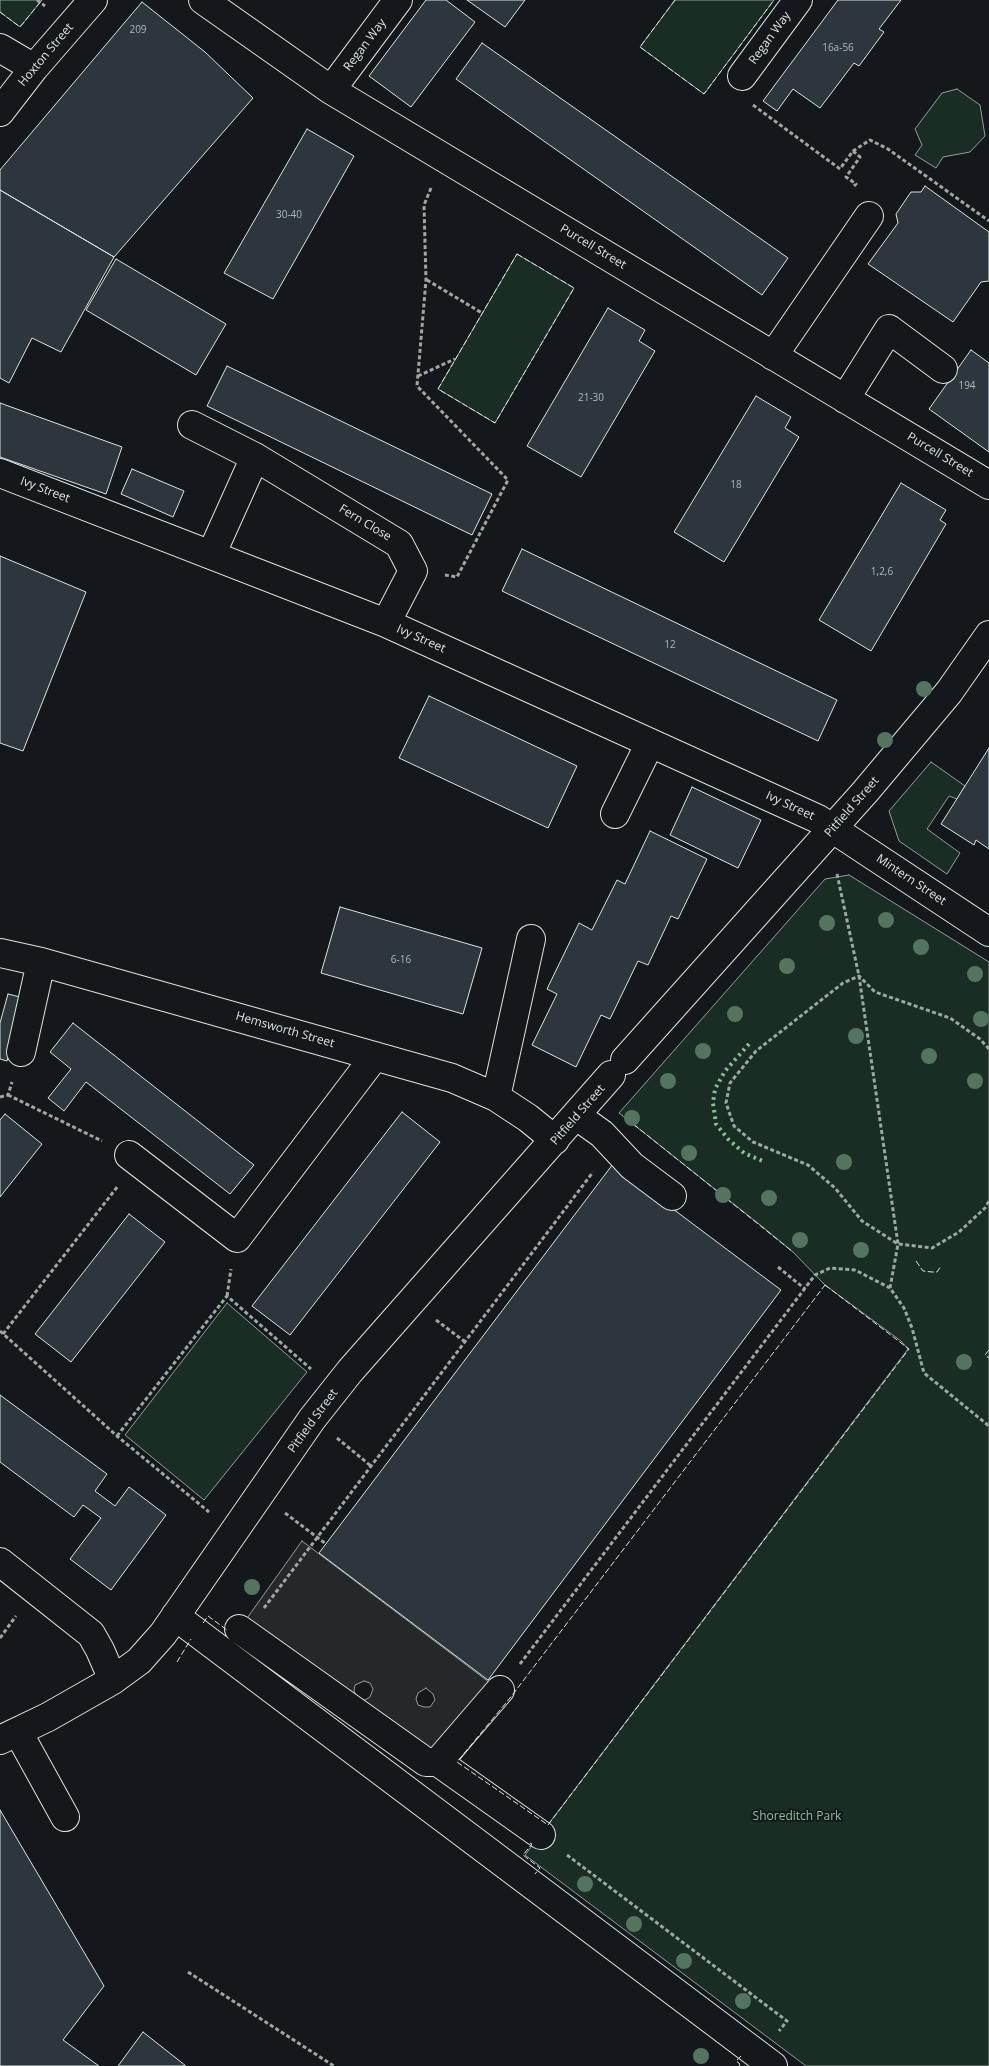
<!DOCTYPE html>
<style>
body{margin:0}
canvas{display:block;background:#14181c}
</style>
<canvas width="989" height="2066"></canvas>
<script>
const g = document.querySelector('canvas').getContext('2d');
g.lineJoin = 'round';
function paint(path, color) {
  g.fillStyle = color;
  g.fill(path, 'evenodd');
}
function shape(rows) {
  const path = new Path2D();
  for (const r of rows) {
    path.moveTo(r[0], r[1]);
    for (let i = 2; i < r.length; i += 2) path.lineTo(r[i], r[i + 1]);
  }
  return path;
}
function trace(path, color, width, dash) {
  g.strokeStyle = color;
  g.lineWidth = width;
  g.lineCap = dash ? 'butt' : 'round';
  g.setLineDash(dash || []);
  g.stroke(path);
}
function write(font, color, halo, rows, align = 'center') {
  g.font = font + ' "Open Sans",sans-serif';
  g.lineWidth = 4;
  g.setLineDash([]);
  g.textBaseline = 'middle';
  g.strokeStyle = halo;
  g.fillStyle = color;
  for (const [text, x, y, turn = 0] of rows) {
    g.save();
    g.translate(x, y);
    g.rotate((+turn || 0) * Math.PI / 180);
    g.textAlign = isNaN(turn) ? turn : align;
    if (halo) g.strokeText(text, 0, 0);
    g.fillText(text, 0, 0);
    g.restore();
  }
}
const green = shape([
 [0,0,42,0,20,27,0,12,0,0],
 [675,0,774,0,704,94,640,47,675,0],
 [957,89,980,105,985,136,970,152,943,157,936,168,915,155,922,145,915,129,942,93,957,89],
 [517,254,574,288,495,423,438,389,517,254],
 [931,762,965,786,957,799,949,796,927,829,960,853,947,874,899,841,889,811,931,762],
 [849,875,989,962,989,2066,806,2066,525,1855,908,1349,901,1341,825,1285,793,1252,764,1228,619,1113,825,879,849,875],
 [227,1303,307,1372,204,1500,125,1435,227,1303]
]);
const parking = shape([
 [302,1541,510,1698,458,1762,548,1825,235,1635,302,1541],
 [364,1681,370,1683,373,1689,370,1697,365,1700,357,1697,354,1691,355,1685,364,1681],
 [426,1688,433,1694,435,1700,430,1707,424,1707,418,1705,416,1699,418,1693,426,1688]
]);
const building = shape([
 [426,0,446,0,475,22,411,107,369,76,426,0],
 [467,0,525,0,505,27,467,0],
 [838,0,901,0,879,29,884,32,859,66,854,63,820,108,793,89,777,111,763,101,838,0],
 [142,2,205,52,253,98,114,257,0,190,0,170,142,2],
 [482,43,788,258,762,295,456,79,482,43],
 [307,129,354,156,273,299,224,273,307,129],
 [925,186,989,232,989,281,981,282,953,322,868,264,898,223,896,214,911,192,921,192,925,186],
 [0,190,114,257,61,352,32,338,9,383,0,378,0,190],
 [116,259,226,324,196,375,86,310,116,259],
 [608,308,645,330,639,341,655,351,581,477,527,446,608,308],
 [971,350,989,363,989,452,929,409,971,350],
 [227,366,492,494,472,535,207,406,227,366],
 [756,396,791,417,785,428,799,437,724,562,674,532,756,396],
 [0,403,122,447,106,494,0,457,0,403],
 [132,469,184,491,173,517,121,494,132,469],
 [901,483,946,510,940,520,946,524,871,651,819,620,901,483],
 [522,549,837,700,818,741,502,591,522,549],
 [0,556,86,592,23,751,0,743,0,556],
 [429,696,577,766,548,828,399,758,429,696],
 [989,748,989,849,976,840,974,845,941,824,989,748],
 [692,787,761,820,738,868,670,835,692,787],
 [650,831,707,859,678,919,671,916,648,965,638,961,610,1019,601,1015,576,1067,532,1045,557,994,547,989,579,923,592,930,617,880,625,884,650,831],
 [340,907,482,948,463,1014,321,973,340,907],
 [8,994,24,998,7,1061,0,1059,0,1023,8,994],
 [73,1023,254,1165,230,1194,86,1082,64,1111,48,1098,71,1069,50,1052,73,1023],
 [402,1112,440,1142,290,1335,252,1306,402,1112],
 [5,1114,42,1144,0,1197,0,1120,5,1114],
 [613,1164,781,1290,488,1680,319,1553,613,1164],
 [129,1214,165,1242,71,1362,35,1334,129,1214],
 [0,1395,107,1474,95,1491,115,1506,129,1487,166,1515,111,1590,70,1559,101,1518,83,1505,74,1517,0,1462,0,1395],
 [0,1810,104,1986,63,2040,99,2066,0,2066,0,1810],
 [143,2032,186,2066,118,2066,143,2032]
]);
const path = shape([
 [37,0,45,6],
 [753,105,840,169,853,151,870,140,888,149,989,221],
 [853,151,860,157,846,177,856,184,854,186],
 [431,188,424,205,426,280,417,386,508,480,457,577,445,575],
 [427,280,482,313],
 [418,376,455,359],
 [837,874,859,976,898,1244,890,1288,904,1308,912,1328,924,1373,989,1426],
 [989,1049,980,1039,950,1018,875,992,859,976,843,983,756,1051,730,1083,726,1103,734,1126,753,1142,808,1165,835,1188,862,1221,898,1244,932,1248,959,1232,985,1208,989,1201],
 [8,1095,102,1141],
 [0,1097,8,1095,12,1082],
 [778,1267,805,1289],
 [227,1296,231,1269],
 [436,1320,464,1341],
 [0,1331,117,1436,209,1512],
 [3,1334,118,1186],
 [117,1436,227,1296,311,1369],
 [337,1438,371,1466],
 [285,1513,326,1544],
 [264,1608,593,1172],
 [0,1638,16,1616],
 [520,1664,815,1275,830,1268,855,1270,890,1288],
 [567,1855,787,2021,779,2031],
 [188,1972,334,2066]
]);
const minor = shape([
 [203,0,331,90,989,485],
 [0,48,34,68],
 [742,76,798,0],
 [331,90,398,0],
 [0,112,34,68,93,0],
 [773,356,869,216],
 [845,399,889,329,943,369],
 [192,425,255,457,399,544,413,571,386,623],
 [0,473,386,623,818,819,989,932],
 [211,555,255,457],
 [615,814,650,743],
 [0,953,41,962,452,1078,496,1097,528,1118,555,1140],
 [21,1052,41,962],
 [625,1060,865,792,949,692,989,635],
 [496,1097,531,939],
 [577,1116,602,1134,632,1166,672,1196],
 [129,1155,237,1238,375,1056],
 [0,1562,91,1634,100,1650,113,1680],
 [175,1616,773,2066],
 [239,1629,426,1762,438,1762],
 [500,1690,438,1762,541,1835],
 [18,1732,65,1817],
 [0,1740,48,1717,113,1680,139,1661,163,1634,312,1419,350,1371,611,1075]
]);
const hedge = shape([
 [749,1044,725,1071,715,1089,713,1103,716,1124,728,1139,744,1153,765,1162]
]);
const fence = shape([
 [675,0,640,47,704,94,774,0],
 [0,12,20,27,42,0],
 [517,254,574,288,495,423,438,389,517,254],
 [627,1119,793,1252],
 [916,1261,923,1271,932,1272,937,1272,941,1266],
 [825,1285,909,1349,548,1825,457,1762,510,1698,825,1285],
 [989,1350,985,1355,989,1358],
 [203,1623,208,1616,227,1630],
 [177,1662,191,1639],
 [530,1843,532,1844,523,1855,540,1868,535,1874],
 [739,2066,740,2064,736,2061,741,2056]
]);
const trees = [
 [924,689],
 [885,740],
 [886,920],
 [827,923],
 [921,947],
 [787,966],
 [975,974],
 [735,1014],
 [981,1019],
 [856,1036],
 [703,1051],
 [929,1056],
 [668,1081],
 [975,1081],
 [632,1118],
 [689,1153],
 [844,1162],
 [723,1195],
 [769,1198],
 [800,1240],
 [861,1250],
 [964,1362],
 [252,1587],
 [585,1884],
 [634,1924],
 [684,1961],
 [743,2001],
 [701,2056]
];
const numberNames = [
 ["209",138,30],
 ["16a-56",838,48],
 ["30-40",289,215],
 ["194",967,386],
 ["21-30",591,398],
 ["18",736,485],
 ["1,2,6",882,572],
 ["12",670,645],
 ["6-16",401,960]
];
const streetNames = [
 ["Regan Way",770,38,-54],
 ["Regan Way",365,45,-53],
 ["Hoxton Street",46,55,-50],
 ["Purcell Street",593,247,31],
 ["Purcell Street",940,455,31],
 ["Ivy Street",45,490,21],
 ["Fern Close",365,523,31],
 ["Ivy Street",421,639,24],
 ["Ivy Street",790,806,25],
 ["Pitfield Street",852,807,-49],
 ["Mintern Street",911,880,34],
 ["Hemsworth Street",285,1030,16],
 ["Pitfield Street",578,1115,-49],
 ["Pitfield Street",313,1421,-54]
];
const parkNames = [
 ["Shoreditch Park",797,1817]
];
paint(green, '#1a2d24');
trace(green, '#939e99', 1);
paint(parking, '#24282b');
trace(parking, '#939e99', 1);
paint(building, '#2c363c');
trace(building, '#d8e6dc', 1);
trace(minor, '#d8e6dc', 30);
trace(path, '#9da8a2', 3, [4, 2.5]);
trace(minor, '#14181c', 28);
trace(hedge, '#8ac095', 4, [2.5, 4]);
trace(fence, '#d8e6dc', 1, [6, 2.5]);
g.fillStyle = '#55745f';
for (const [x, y] of trees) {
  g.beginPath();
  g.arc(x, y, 8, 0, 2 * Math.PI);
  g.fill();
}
write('10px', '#adbab4', null, numberNames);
write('12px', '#d8e6dc', '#14181c', streetNames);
write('12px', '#8ac095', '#14181c', parkNames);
</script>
